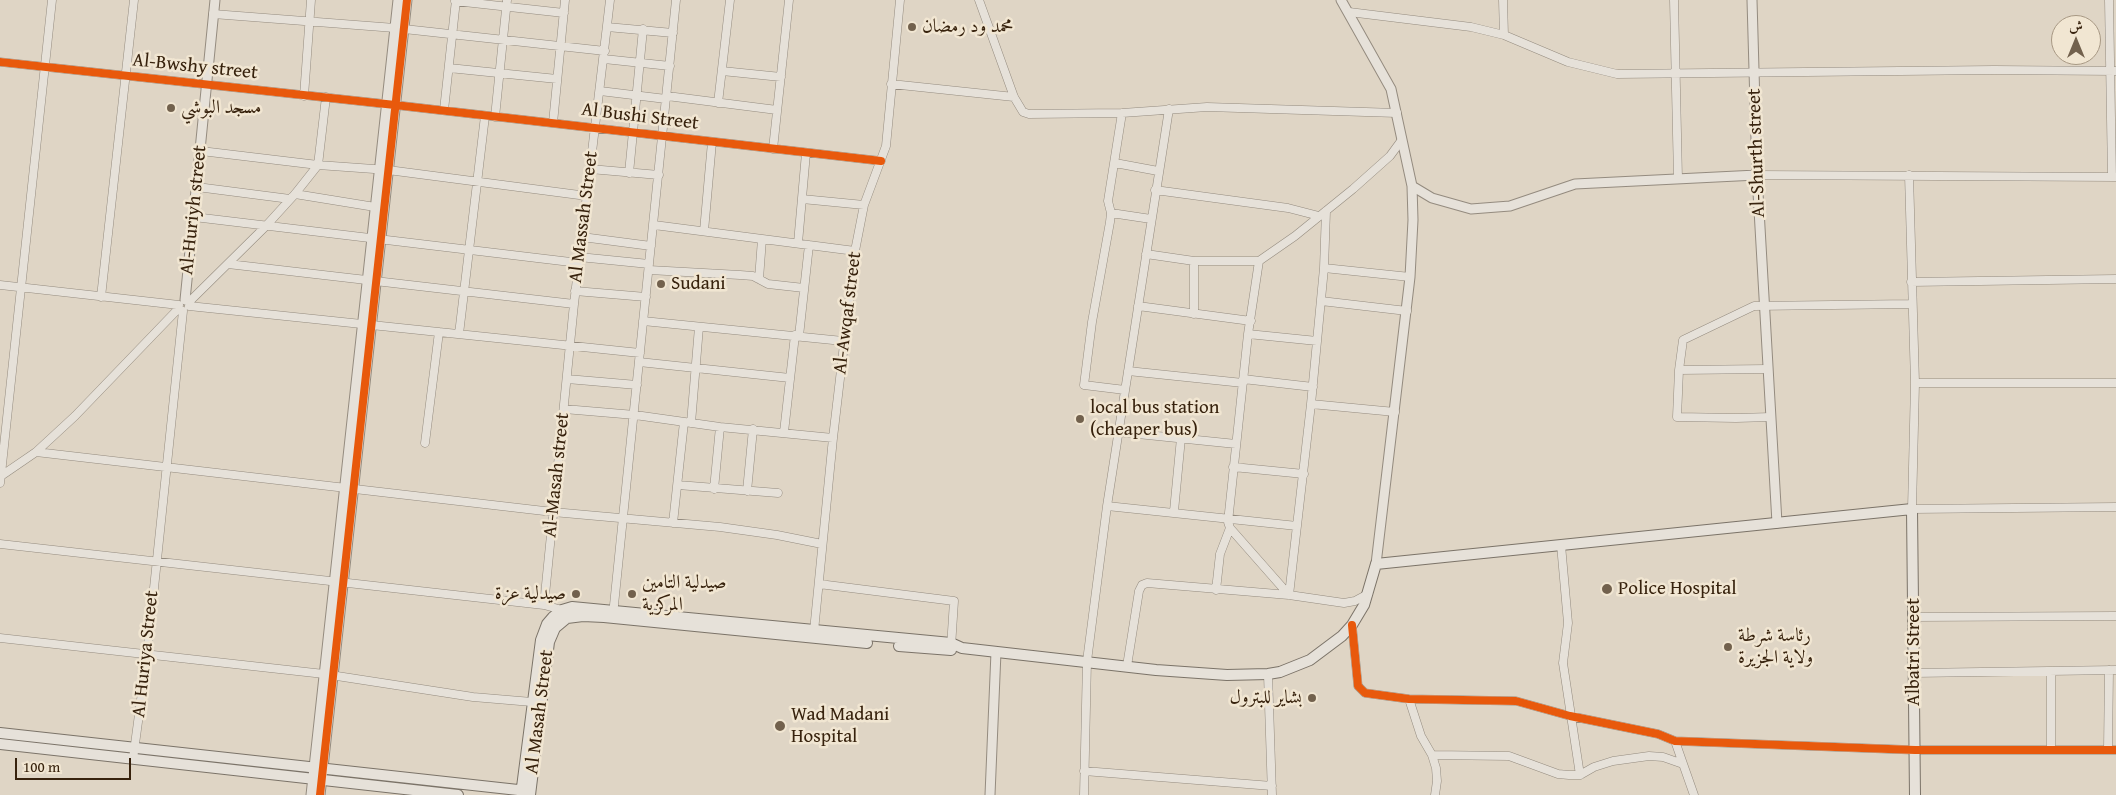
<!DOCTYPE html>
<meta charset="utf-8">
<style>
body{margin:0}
#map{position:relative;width:2116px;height:795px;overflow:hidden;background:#dfd5c5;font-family:"Gentium Book Plus",Amiri,serif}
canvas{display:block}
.north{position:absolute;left:2051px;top:15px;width:50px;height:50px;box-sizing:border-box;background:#f1e6d2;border:1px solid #a79883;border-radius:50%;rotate:0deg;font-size:14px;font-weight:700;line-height:20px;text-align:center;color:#37220d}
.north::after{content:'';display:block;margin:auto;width:18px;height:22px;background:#72614d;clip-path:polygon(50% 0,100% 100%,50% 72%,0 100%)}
.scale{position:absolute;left:15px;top:758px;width:116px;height:22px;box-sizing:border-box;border:2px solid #37220d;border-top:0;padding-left:6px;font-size:15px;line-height:18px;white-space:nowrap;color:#37220d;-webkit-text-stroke:4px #f1e6d2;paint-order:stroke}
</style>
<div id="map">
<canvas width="2116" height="795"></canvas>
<div class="north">ش</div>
<div class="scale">100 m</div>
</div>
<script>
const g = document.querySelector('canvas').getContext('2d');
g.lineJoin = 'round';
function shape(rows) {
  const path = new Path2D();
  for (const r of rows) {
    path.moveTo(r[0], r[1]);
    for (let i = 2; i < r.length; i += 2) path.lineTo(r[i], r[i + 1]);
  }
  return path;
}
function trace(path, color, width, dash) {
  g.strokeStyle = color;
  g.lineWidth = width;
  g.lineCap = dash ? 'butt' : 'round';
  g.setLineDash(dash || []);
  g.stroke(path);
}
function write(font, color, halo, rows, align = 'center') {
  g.font = font + ' "Gentium Book Plus",Amiri,serif';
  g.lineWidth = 5;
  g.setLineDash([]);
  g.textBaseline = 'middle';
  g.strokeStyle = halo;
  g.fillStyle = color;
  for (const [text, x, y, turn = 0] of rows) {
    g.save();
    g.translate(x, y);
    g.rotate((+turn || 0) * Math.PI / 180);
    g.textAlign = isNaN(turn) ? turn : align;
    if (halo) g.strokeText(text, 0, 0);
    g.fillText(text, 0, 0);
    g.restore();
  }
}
const minor = shape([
 [979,0,1014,97,1023,112,1029,114,1122,113,1207,107,1397,113],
 [1503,0,1504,35],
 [1674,0,1678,178],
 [2109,0,2112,177],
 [455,1,564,13],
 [1349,12,1471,27,1504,35,1568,62,1617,74,1994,70,2116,71],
 [213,14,395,28,605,51],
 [607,27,673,33],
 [604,59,670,66],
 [0,62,395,105,881,161],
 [449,68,557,79],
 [722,71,781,77],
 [891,84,1014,97],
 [600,91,666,99],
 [304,96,311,0],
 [667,96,777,110],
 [718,103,730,0],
 [444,110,456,0],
 [1122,113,1108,201,1111,213,1110,222,1092,322,1084,385,1125,390],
 [495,117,507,0],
 [553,123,565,0],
 [773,149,789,0],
 [201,151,318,165,388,170,587,196],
 [1115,163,1158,171],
 [590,169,659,175],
 [629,173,643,29],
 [1757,175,2116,177],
 [1909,175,1915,383,1912,509,2116,507],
 [197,187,290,199],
 [1155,190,1288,208,1319,216],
 [295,194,375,207],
 [802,199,864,205],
 [1111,213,1151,219],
 [194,217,579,263],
 [654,225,855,251],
 [704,231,712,142],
 [582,237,651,246],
 [798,243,806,153],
 [1146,254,1194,261,1259,261,1295,236,1353,189,1390,156,1401,141],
 [579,257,649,264],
 [1259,261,1248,334,1228,522,1230,528,1289,595],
 [228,264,574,304],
 [1324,268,1410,277],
 [649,270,740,275,753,276,768,284,804,288],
 [759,279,762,239],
 [1911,282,2116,279],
 [0,285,179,305],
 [575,291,646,297],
 [101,297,134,0],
 [1321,301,1407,311],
 [189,302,265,227,295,194,318,165,326,97],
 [189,306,640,353],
 [1138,306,1251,321],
 [1194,314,1194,261],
 [643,321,843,341],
 [459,334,485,116],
 [1248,334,1317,341],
 [799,336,809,245],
 [639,362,790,378],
 [1679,370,1768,369],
 [1128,371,1243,383],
 [567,379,637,385],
 [1243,379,1313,387],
 [1915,383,2116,383],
 [1311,404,1395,412],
 [564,409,635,415,720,427,833,438],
 [1771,417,1736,418,1677,417,1679,370,1683,340,1754,306,1912,304],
 [691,423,699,327],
 [784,432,795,335],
 [1118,432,1236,444],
 [425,443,439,332],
 [36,452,553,512,720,527,777,535,822,544],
 [1233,467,1304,474],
 [1,476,36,452,75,416,179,308],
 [0,483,52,0],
 [678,485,778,493],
 [714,489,720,427],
 [747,491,753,429],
 [1107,506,1297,526],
 [1174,511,1181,438],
 [673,523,684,422],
 [0,544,544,605,562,610,564,614],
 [1561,545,1568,623,1563,663,1580,775],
 [819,584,954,601,951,647],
 [1216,590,1220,554,1230,528],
 [1289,595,1311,404,1324,268,1326,211],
 [544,605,574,304,610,0],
 [613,615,676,0],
 [1914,617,2116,616],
 [1352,625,1358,686,1365,693,1409,699,1516,701,1570,716,1658,734,1675,741,1915,750,2116,750],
 [814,631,833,438,855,251,864,205,886,146,900,0],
 [0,638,324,674,473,697,532,702],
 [1127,666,1139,591,1142,585,1147,583,1289,595,1344,603,1355,601,1368,594],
 [2051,671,2051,750],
 [1914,673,2116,670],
 [1268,674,1272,795],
 [1409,699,1421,736,1432,755,1436,768,1437,781,1435,795],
 [1675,741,1694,795],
 [2108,750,2109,670],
 [1432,755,1509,756,1558,774,1569,775,1580,775,1594,767,1613,761,1649,756,1663,757,1683,764],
 [133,759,147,655,183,311],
 [1084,771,1272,786],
 [1084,795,1087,661,1107,506,1169,109]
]);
const tertiary = shape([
 [1341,0,1391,89,1412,186,1413,220,1410,277,1376,564],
 [1752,0,1757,175,1777,523],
 [1412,186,1432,198,1471,209,1510,206,1575,184,1757,175],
 [185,300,215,0],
 [311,795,398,0],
 [320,795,407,0],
 [990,795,996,652]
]);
const secondary = shape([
 [899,646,951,650],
 [0,733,527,791],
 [0,744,458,795],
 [521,795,541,640,547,624,553,617,562,610,572,607,951,643,962,648,1156,670,1227,675,1268,674,1280,672,1310,660,1342,636,1352,625,1364,605,1376,564,1912,509,1915,795],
 [530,795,549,642,555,628,567,618,583,616,604,617,867,643]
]);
const cycleway = shape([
 [0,62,395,105,881,161],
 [1352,625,1358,686,1365,693,1409,699,1516,701,1570,716,1658,734,1675,741,1915,750,2116,750],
 [320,795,407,0]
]);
const markers = [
 [912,27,5,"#72614d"],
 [171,108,5,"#72614d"],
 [661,284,5,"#72614d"],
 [1080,419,5,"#72614d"],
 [1607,589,6,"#72614d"],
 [576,594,5,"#72614d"],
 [632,594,5,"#72614d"],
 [1728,647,5,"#72614d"],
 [1312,698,5,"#72614d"],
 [780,726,6,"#72614d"]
];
const poiNames = [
 ["محمد ود رمضان",922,27],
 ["مسجد البوشي",181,108],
 ["Sudani",671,284],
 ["local bus station",1090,408],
 ["(cheaper bus)",1090,430],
 ["صيدلية التامين",642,583],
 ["المركزية",642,605],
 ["Police Hospital",1618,589],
 ["صيدلية عزة",566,594,"right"],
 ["رئاسة شرطة",1738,636],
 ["ولاية الجزيرة",1738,658],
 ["بشاير للبترول",1302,698,"right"],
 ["Wad Madani",791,715],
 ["Hospital",791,737]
];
const streetNames = [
 ["Al-Bwshy street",195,67,6],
 ["Al Bushi Street",640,117,7],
 ["Al-Shurth street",1757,153,-92],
 ["Al-Huriyh street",194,210,-84],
 ["Al Massah Street",584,217,-83],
 ["Al-Awqaf street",848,313,-83],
 ["Al-Masah street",557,475,-84],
 ["Albatri Street",1914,652,-90],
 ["Al Huriya Street",146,654,-84],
 ["Al Masah Street",540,712,-83]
];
trace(minor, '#948b7f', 9);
trace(tertiary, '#948b7f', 11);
trace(secondary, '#7b7368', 12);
trace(minor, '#e6e1d9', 8);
trace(tertiary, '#e6e1d9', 9);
trace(secondary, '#e6e1d9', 10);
trace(cycleway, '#e8590c', 8);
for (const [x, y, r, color] of markers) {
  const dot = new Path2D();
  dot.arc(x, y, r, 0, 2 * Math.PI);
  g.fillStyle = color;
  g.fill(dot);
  trace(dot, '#f1e6d2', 2);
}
write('19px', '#37220d', '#f1e6d2', poiNames, 'left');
write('19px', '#37220d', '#f1e6d2', streetNames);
</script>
